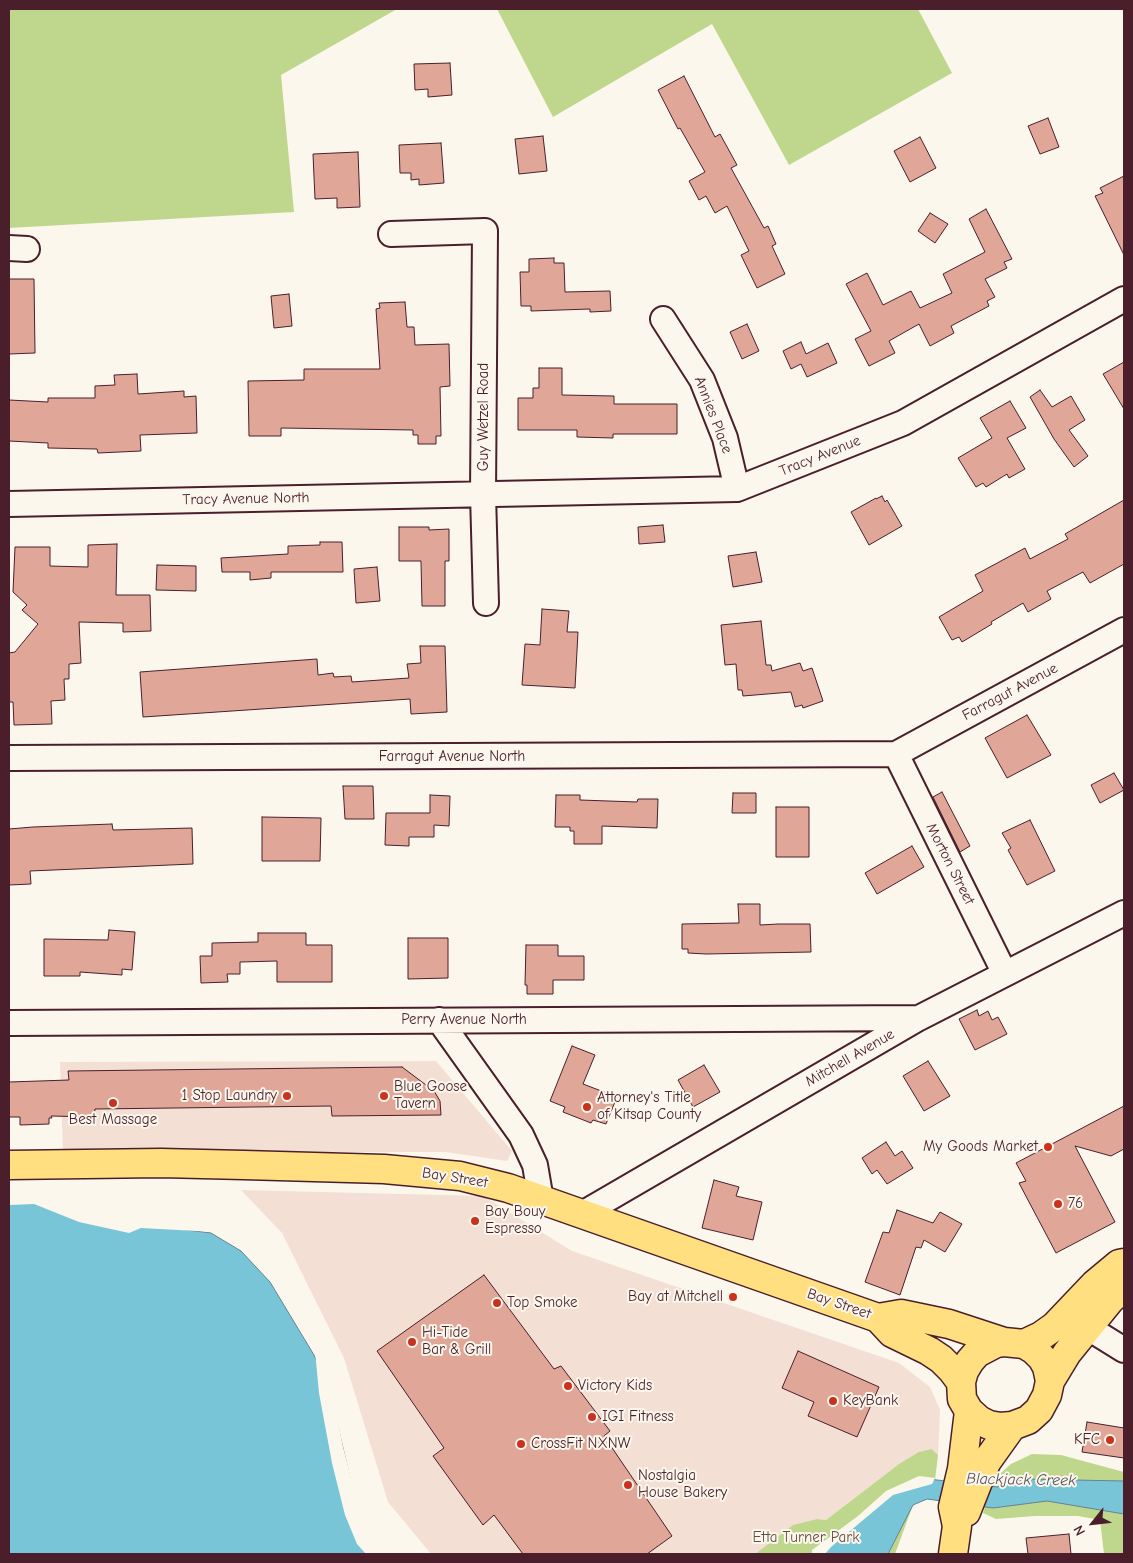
<!DOCTYPE html>
<style>
body{margin:0}
#map{position:relative;width:1133px;height:1563px;overflow:hidden;background:#fbf7ec;font-family:"Comic Neue",sans-serif}
canvas{display:block}
.frame{position:absolute;inset:0;border:10px solid #4a1f2b;pointer-events:none}
.north{position:absolute;left:1068px;top:1498px;width:50px;height:50px;-webkit-text-stroke:4px #fbf7ec;paint-order:stroke;rotate:241deg;font-size:14px;font-weight:700;line-height:20px;text-align:center;color:#4a1f2b}
.north::after{content:'';display:block;margin:auto;width:18px;height:22px;background:#4a1f2b;clip-path:polygon(50% 0,100% 100%,50% 72%,0 100%)}
</style>
<div id="map">
<canvas width="1133" height="1563"></canvas>
<div class="frame"></div>
<div class="north">N</div>
</div>
<script>
const g = document.querySelector('canvas').getContext('2d');
g.lineJoin = 'round';
function paint(path, color) {
  g.fillStyle = color;
  g.fill(path, 'evenodd');
}
function shape(rows) {
  const path = new Path2D();
  for (const r of rows) {
    path.moveTo(r[0], r[1]);
    for (let i = 2; i < r.length; i += 2) path.lineTo(r[i], r[i + 1]);
  }
  return path;
}
function trace(path, color, width, dash) {
  g.strokeStyle = color;
  g.lineWidth = width;
  g.lineCap = dash ? 'butt' : 'round';
  g.setLineDash(dash || []);
  g.stroke(path);
}
function write(font, color, halo, rows, align = 'center') {
  g.font = font + ' "Comic Neue",sans-serif';
  g.lineWidth = 4;
  g.setLineDash([]);
  g.textBaseline = 'middle';
  g.strokeStyle = halo;
  g.fillStyle = color;
  for (const [text, x, y, turn = 0] of rows) {
    g.save();
    g.translate(x, y);
    g.rotate((+turn || 0) * Math.PI / 180);
    g.textAlign = isNaN(turn) ? turn : align;
    if (halo) g.strokeText(text, 0, 0);
    g.fillText(text, 0, 0);
    g.restore();
  }
}
const built = shape([
 [436,1061,512,1151,507,1161,446,1152,63,1152,60,1062],
 [241,1190,483,1196,572,1251,899,1363,930,1387,940,1410,938,1455,932,1449,899,1464,826,1520,817,1519,793,1525,755,1554,431,1554,388,1502,344,1358,282,1233]
]);
const green = shape([
 [9,9,397,9,281,75,294,212,9,228],
 [497,9,918,9,952,73,789,165,712,24,553,117],
 [932,1449,938,1455,935,1480,920,1478,827,1554,755,1554,793,1525,817,1519,826,1520,899,1464,919,1452],
 [1032,1454,1061,1455,1124,1472,1124,1554,1104,1554,1100,1520,1078,1516,1035,1516,996,1519,983,1513,993,1480,1011,1464],
 [913,1505,895,1554,867,1554]
]);
const water = shape([
 [9,1201,33,1201,70,1215,211,1233,241,1251,270,1282,314,1355,330,1393,364,1537,381,1554,9,1554,9,1201],
 [920,1478,997,1487,1025,1479,1124,1481,1124,1514,1047,1501,993,1508,927,1499,913,1505,888,1554,811,1554,860,1518,888,1493,920,1478]
]);
const pier = shape([
 [9,1198,34,1198,70,1213,189,1226,211,1230,215,1232,141,1228,129,1233,79,1222,34,1204,9,1205],
 [315,1351,332,1393,343,1447,366,1536,383,1554,366,1554,357,1544,345,1515,332,1463,319,1393],
 [919,1476,935,1478,932,1484,893,1495,831,1547,825,1554,812,1554,812,1550,858,1516,886,1491]
]);
const building = shape([
 [450,63,452,95,428,97,428,89,415,90,414,64,450,63],
 [684,76,715,137,720,134,737,165,731,168,764,228,768,226,776,244,772,246,785,274,757,288,741,255,749,251,727,206,715,213,706,196,699,200,689,181,705,172,680,128,678,129,658,90,684,76],
 [1048,118,1059,147,1040,154,1028,126,1048,118],
 [543,136,547,171,519,174,515,139,543,136],
 [920,137,936,168,910,182,894,151,920,137],
 [441,143,444,183,419,185,419,179,411,180,411,173,400,173,399,145,441,143],
 [358,152,360,207,337,208,337,198,315,199,313,154,358,152],
 [1124,176,1124,255,1095,196,1103,193,1100,188,1124,176],
 [986,209,1012,259,1004,262,1007,268,985,279,995,297,987,301,989,306,951,326,954,333,930,346,919,324,889,341,895,353,869,366,855,339,871,331,846,284,867,273,883,305,911,291,920,308,952,293,943,274,985,252,969,219,986,209],
 [930,213,948,224,935,243,918,231,930,213],
 [554,258,554,263,564,263,565,292,610,291,611,311,590,312,590,309,531,311,531,306,521,306,520,272,529,272,529,259,554,258],
 [9,279,34,279,35,353,9,354,9,279],
 [289,294,292,326,274,328,271,296,289,294],
 [405,302,407,327,414,327,415,345,449,344,450,386,440,387,441,436,436,436,436,444,418,444,418,435,413,435,413,430,281,428,281,436,249,436,248,381,304,380,304,369,380,369,376,309,380,308,379,303,405,302],
 [747,324,759,351,742,359,730,332,747,324],
 [801,342,806,354,828,343,837,363,807,377,801,364,791,369,783,351,801,342],
 [1124,362,1124,409,1103,374,1124,362],
 [539,368,562,368,562,395,614,396,614,404,677,404,677,434,613,434,613,438,577,437,577,430,518,430,518,398,533,398,533,388,539,388,539,368],
 [137,374,138,394,184,391,184,397,196,396,197,433,140,435,141,451,98,453,97,449,48,448,48,443,9,441,9,400,48,402,48,398,95,398,95,386,115,385,114,375,137,374],
 [1040,390,1052,407,1071,396,1085,420,1069,430,1088,456,1074,467,1054,439,1030,397,1040,390],
 [1010,401,1026,428,1007,438,1025,469,1009,478,1007,474,986,487,983,483,976,487,958,458,992,438,980,418,1010,401],
 [882,496,885,502,887,500,902,526,869,545,851,512,876,498,876,499,882,496],
 [1124,500,1124,564,1090,583,1083,572,1047,591,1051,599,1028,612,1023,603,991,622,992,624,962,642,959,637,952,640,939,617,983,591,975,575,1025,548,1030,559,1068,539,1065,534,1124,500],
 [663,525,665,542,639,544,638,527,663,525],
 [399,527,429,527,429,530,449,529,449,561,445,561,445,606,422,606,421,561,399,561,399,527],
 [320,542,342,542,343,572,271,572,271,578,250,580,250,572,222,572,221,558,288,554,288,546,320,545,320,542],
 [117,544,116,595,150,595,151,631,123,632,123,623,79,622,81,663,69,664,69,679,64,679,65,700,51,701,52,724,14,725,13,702,9,702,9,653,15,652,38,624,22,610,27,605,13,592,15,547,50,547,50,566,88,567,88,545,117,544],
 [756,552,762,582,733,587,728,556,756,552],
 [157,565,196,566,196,591,156,590,157,565],
 [377,567,380,601,356,603,354,569,377,567],
 [542,609,569,611,567,632,578,632,575,688,522,685,525,644,540,645,542,609],
 [761,621,766,665,771,665,772,671,800,663,803,671,812,668,823,701,803,708,802,705,795,707,791,692,743,696,742,690,738,690,736,664,725,665,721,625,761,621],
 [420,646,445,646,447,712,411,714,410,699,143,717,140,672,317,659,318,675,333,673,334,677,351,676,352,682,409,678,407,664,421,663,420,646],
 [1027,715,1051,755,1007,778,985,738,1027,715],
 [1114,773,1124,790,1100,803,1091,785,1114,773],
 [343,786,373,786,374,819,345,819,343,786],
 [942,792,970,846,960,852,933,797,942,792],
 [733,793,756,793,756,813,732,813,733,793],
 [430,795,450,796,449,826,434,825,434,837,409,837,409,846,385,845,386,813,430,813,430,795],
 [556,795,580,795,580,800,637,802,638,799,658,799,657,828,602,826,602,844,574,844,574,831,570,831,570,827,555,827,556,795],
 [776,807,809,807,809,857,776,857,776,807],
 [262,817,321,818,320,861,262,861,262,817],
 [1030,820,1055,871,1027,885,1008,850,1011,848,1002,833,1030,820],
 [112,824,113,830,192,828,193,864,30,871,31,884,9,885,9,829,33,827,112,824],
 [912,846,924,867,877,894,865,873,912,846],
 [738,904,760,904,760,925,778,924,810,924,811,952,706,954,688,953,688,949,682,949,682,924,739,923,738,904],
 [109,930,135,932,132,970,122,969,122,975,80,972,80,976,44,976,44,939,108,940,109,930],
 [258,933,306,933,306,945,332,945,332,982,277,982,277,961,240,962,240,974,227,974,228,982,201,983,200,956,212,956,212,943,258,942,258,933],
 [408,938,448,938,448,978,408,979,408,938],
 [526,945,558,945,558,956,584,956,584,980,553,980,553,994,527,994,527,985,525,985,526,945],
 [977,1010,979,1016,988,1011,992,1020,998,1017,1007,1034,975,1050,959,1019,977,1010],
 [572,1046,595,1055,583,1084,617,1097,606,1124,593,1120,591,1123,563,1112,565,1107,550,1101,572,1046],
 [928,1061,950,1096,924,1111,903,1076,928,1061],
 [704,1065,720,1092,693,1107,678,1080,704,1065],
 [402,1067,434,1091,440,1101,441,1115,332,1116,331,1106,95,1109,94,1117,51,1116,52,1118,49,1118,49,1124,20,1125,20,1117,9,1117,9,1082,69,1080,68,1071,402,1067],
 [1124,1106,1124,1149,1111,1156,1075,1146,1115,1222,1056,1253,1019,1183,1026,1181,1016,1163,1124,1106],
 [886,1142,895,1156,902,1151,913,1168,887,1184,877,1170,872,1174,862,1158,886,1142],
 [714,1180,739,1187,736,1196,762,1202,753,1240,702,1228,714,1180],
 [897,1210,933,1223,940,1212,962,1224,945,1252,924,1240,921,1248,916,1247,900,1295,865,1282,883,1232,889,1233,897,1210],
 [484,1275,554,1369,561,1366,610,1431,604,1436,672,1536,647,1554,523,1554,494,1515,483,1525,433,1456,444,1448,377,1351,484,1275],
 [798,1351,879,1387,857,1437,808,1416,814,1402,782,1388,798,1351],
 [1087,1422,1124,1428,1124,1458,1082,1452,1087,1422],
 [1069,1534,1071,1554,1028,1554,1026,1538,1069,1534]
]);
const minor = shape([
 [391,234,485,231,483,494,486,603],
 [9,248,27,249],
 [663,319,702,380,725,438,737,489],
 [9,504,737,489,903,423,1124,299],
 [896,754,1005,974],
 [9,758,896,754,1124,630],
 [439,1020,521,1135,535,1165,541,1200],
 [9,1023,919,1018],
 [582,1214,919,1018,1124,913],
 [1087,1327,1124,1350]
]);
const major = shape([
 [9,1165,161,1163,244,1165,384,1169,460,1176,508,1188,878,1318,901,1314,949,1324,1004,1342],
 [878,1318,892,1333,929,1351,941,1359,952,1370,961,1382],
 [1004,1342,1024,1344,1034,1350,1042,1358,1047,1367,1050,1381,1047,1395,1039,1410,1028,1420,1012,1426,1000,1427,989,1425,979,1420,969,1411,962,1399,961,1382,964,1371,970,1361,977,1353,996,1343,1004,1342],
 [1024,1344,1041,1336,1055,1326,1095,1284,1119,1264,1124,1263],
 [1050,1381,1067,1353,1110,1300,1124,1287],
 [966,1512,981,1474,987,1461,1012,1426],
 [953,1554,957,1526,953,1507,962,1469,969,1411]
]);
const markers = [
 [287,1096,5,"#c8321e"],
 [384,1096,5,"#c8321e"],
 [113,1103,5,"#c8321e"],
 [587,1107,5,"#c8321e"],
 [1048,1147,5,"#c8321e"],
 [1058,1204,5,"#c8321e"],
 [475,1221,5,"#c8321e"],
 [733,1297,5,"#c8321e"],
 [497,1303,5,"#c8321e"],
 [412,1342,5,"#c8321e"],
 [568,1386,5,"#c8321e"],
 [833,1401,5,"#c8321e"],
 [592,1417,5,"#c8321e"],
 [1110,1440,5,"#c8321e"],
 [521,1444,5,"#c8321e"],
 [628,1485,5,"#c8321e"]
];
const streetNames = [
 ["Annies Place",713,415,69],
 ["Guy Wetzel Road",484,417,-90],
 ["Tracy Avenue",820,456,-22],
 ["Tracy Avenue North",246,499,-1],
 ["Farragut Avenue",1010,692,-28],
 ["Farragut Avenue North",452,757],
 ["Morton Street",950,864,63],
 ["Perry Avenue North",464,1020],
 ["Mitchell Avenue",850,1058,-30],
 ["Bay Street",455,1178,9],
 ["Bay Street",839,1304,19]
];
const poiNames = [
 ["Blue Goose",394,1087],
 ["Tavern",394,1104],
 ["1 Stop Laundry",277,1096,"right"],
 ["Attorney's Title",597,1098],
 ["of Kitsap County",597,1115],
 ["Best Massage",113,1120,"center"],
 ["My Goods Market",1038,1147,"right"],
 ["76",1068,1204],
 ["Bay Bouy",485,1212],
 ["Espresso",485,1229],
 ["Bay at Mitchell",723,1297,"right"],
 ["Top Smoke",507,1303],
 ["Hi-Tide",422,1333],
 ["Bar & Grill",422,1350],
 ["Victory Kids",578,1386],
 ["KeyBank",843,1401],
 ["IGI Fitness",602,1417],
 ["KFC",1100,1440,"right"],
 ["CrossFit NXNW",531,1444],
 ["Nostalgia",638,1476],
 ["House Bakery",638,1493]
];
const parkNames = [
 ["Etta Turner Park",806,1538]
];
const waterNames = [
 ["Blackjack Creek",1021,1480,1]
];
paint(built, '#f3dfd3');
paint(green, '#bfd78d');
paint(water, '#79c5d8');
trace(water, '#668393', 1);
paint(pier, '#fbf7ec');
paint(building, '#e0a799');
trace(building, '#4a1f2b', 1);
trace(minor, '#4a1f2b', 28);
trace(major, '#4a1f2b', 31);
trace(minor, '#fbf7ec', 24);
trace(major, '#ffdf80', 28);
for (const [x, y, r, color] of markers) {
  const dot = new Path2D();
  dot.arc(x, y, r, 0, 2 * Math.PI);
  g.fillStyle = color;
  g.fill(dot);
  trace(dot, '#fbf7ec', 2);
}
write('15px', '#4a1f2b', '#fbf7ec', streetNames);
write('15px', '#4a1f2b', '#fbf7ec', poiNames, 'left');
write('15px', '#674d44', '#fbf7ec', parkNames);
write('italic 16px', '#58515f', '#fbf7ec', waterNames);
</script>
